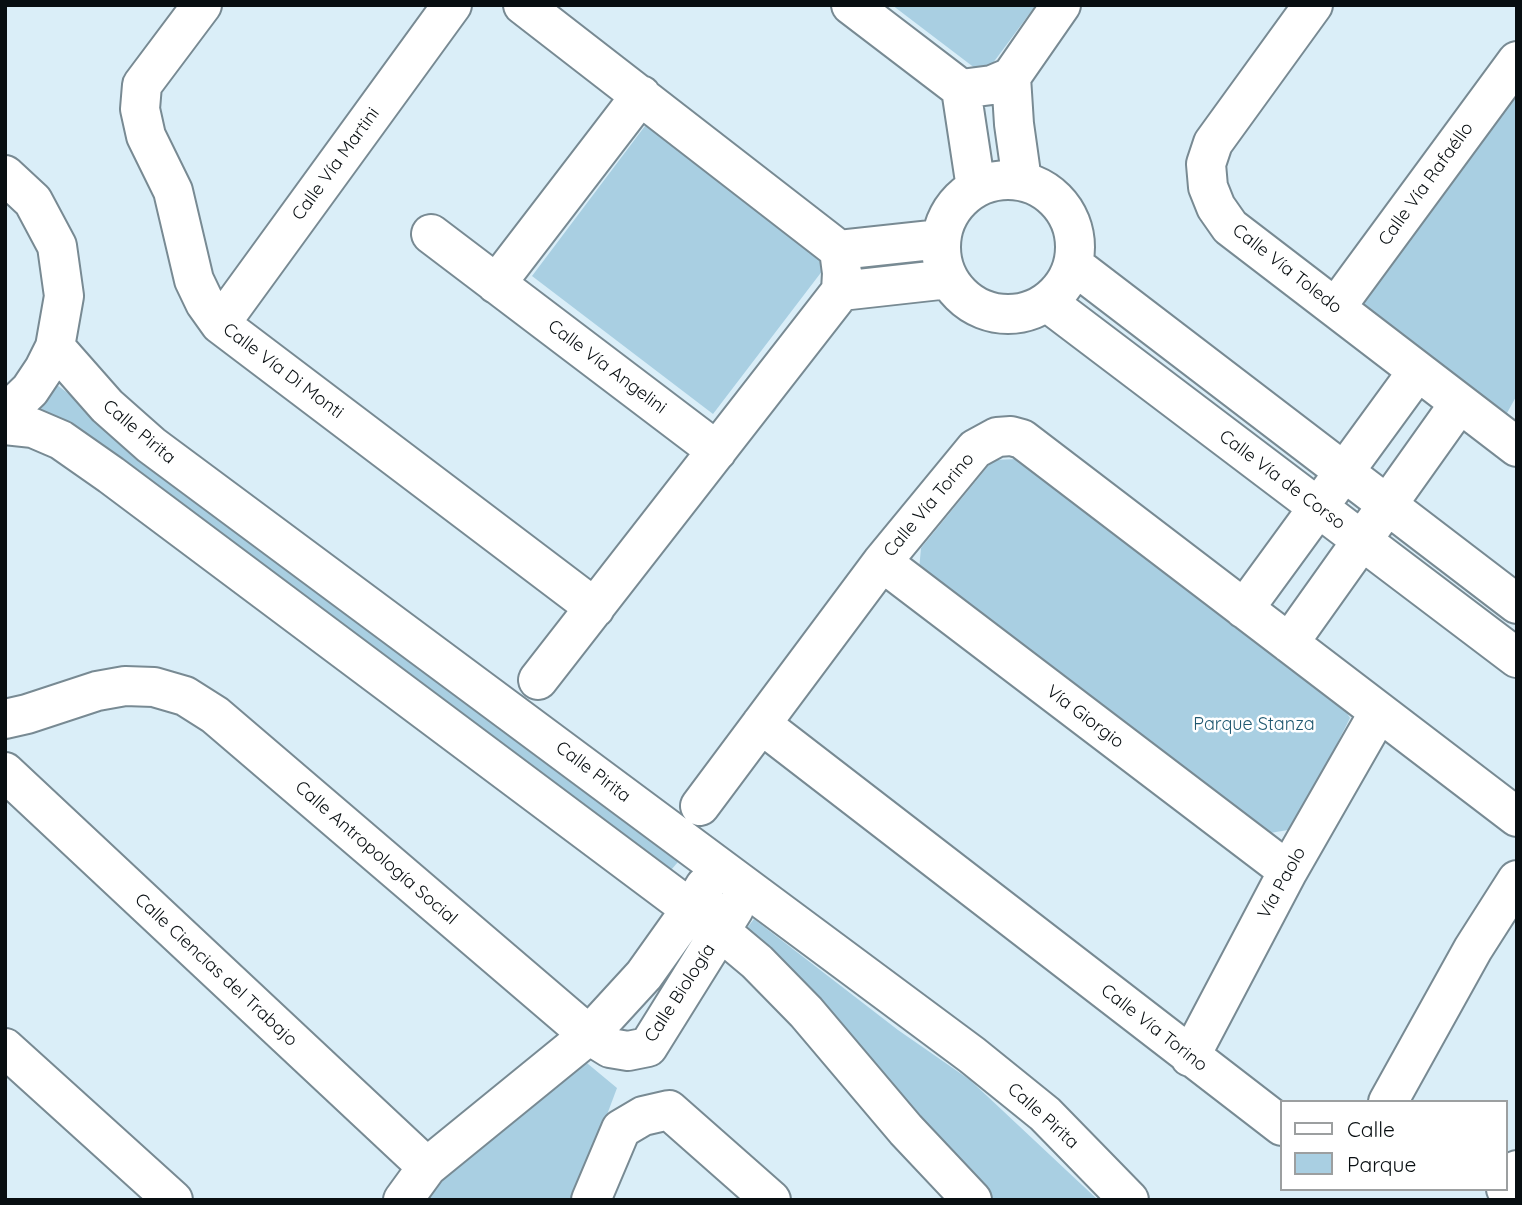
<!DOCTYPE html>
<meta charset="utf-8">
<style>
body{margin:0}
#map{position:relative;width:1522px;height:1205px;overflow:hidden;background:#daeef8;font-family:Quicksand,sans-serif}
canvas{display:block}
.frame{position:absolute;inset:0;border:7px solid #080e11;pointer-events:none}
.legend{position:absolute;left:1280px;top:1100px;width:228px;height:91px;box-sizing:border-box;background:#fff;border:2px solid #9c9fa0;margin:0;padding:9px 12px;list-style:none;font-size:21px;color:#080e11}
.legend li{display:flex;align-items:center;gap:14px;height:35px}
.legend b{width:35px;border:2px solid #9c9fa0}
</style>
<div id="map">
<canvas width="1522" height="1205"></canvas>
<div class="frame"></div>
<ul class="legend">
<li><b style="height:9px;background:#fff"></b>Calle</li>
<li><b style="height:19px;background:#a9cfe2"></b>Parque</li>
</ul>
</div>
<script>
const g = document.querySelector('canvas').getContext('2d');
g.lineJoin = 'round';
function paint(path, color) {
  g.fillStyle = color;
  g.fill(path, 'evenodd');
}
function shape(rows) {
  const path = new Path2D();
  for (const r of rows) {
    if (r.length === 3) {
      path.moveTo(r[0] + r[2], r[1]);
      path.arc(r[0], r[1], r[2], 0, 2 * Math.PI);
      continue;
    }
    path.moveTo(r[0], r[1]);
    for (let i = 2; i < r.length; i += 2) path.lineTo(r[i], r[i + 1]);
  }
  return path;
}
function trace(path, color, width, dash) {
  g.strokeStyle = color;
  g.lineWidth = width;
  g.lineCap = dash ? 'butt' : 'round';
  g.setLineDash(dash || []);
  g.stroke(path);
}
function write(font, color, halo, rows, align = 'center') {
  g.font = font + ' Quicksand,sans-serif';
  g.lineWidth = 5;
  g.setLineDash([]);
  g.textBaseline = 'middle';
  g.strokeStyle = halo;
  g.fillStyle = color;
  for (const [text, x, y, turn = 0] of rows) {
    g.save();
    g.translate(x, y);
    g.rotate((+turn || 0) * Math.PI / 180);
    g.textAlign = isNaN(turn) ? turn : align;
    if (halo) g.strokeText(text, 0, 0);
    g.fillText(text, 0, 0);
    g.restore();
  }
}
const green = shape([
 [892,5,1036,5,984,75],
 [1517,78,1517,395,1507,413,1353,301],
 [648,122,826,266,713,414,532,276],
 [57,385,684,855,665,877,293,603,41,409],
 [1018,459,1332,688,1350,718,1294,829,1270,833,919,570,921,548,993,460],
 [754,919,898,1030,970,1080,1098,1200,992,1200,957,1167,743,933],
 [576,1054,617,1088,575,1200,414,1200]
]);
const minor = shape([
 [202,5,142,85,140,109,146,136,173,191,194,280,205,303,220,324,595,608],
 [523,5,839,250,842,273,841,291,538,680],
 [851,5,961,89,992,85,1011,77,1061,5],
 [1313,5,1213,143,1206,164,1208,187,1216,207,1230,227,1517,447],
 [1011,77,1014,124,1022,181],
 [961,89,976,188],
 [5,175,33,201,57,246,64,296,55,347,44,369,30,390,5,414],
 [1008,247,67],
 [431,234,717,451],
 [839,250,941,239],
 [1075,266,1517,604],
 [496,284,641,95],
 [841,291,949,279],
 [1047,302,1517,658],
 [1336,307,1517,61],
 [220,324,452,5],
 [55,347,107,406,151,445,972,1055,1045,1114,1129,1200],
 [5,425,33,428,61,440,111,475,720,931,757,962,806,1012,906,1130,972,1200],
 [882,562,1288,871],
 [1244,609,1417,372],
 [1289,643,1459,404],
 [5,719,27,714,97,691,125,686,154,687,185,696,215,715,589,1035,610,1048,628,1051,648,1047,734,909],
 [761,724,1282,1126],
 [5,772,427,1167],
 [700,806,882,562,975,449,997,437,1011,436,1022,439,1517,817],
 [5,1048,173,1200],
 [1190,1057,1288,871,1379,712],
 [1388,1102,1473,949,1517,880],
 [403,1200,427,1167,589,1035,644,975,691,909,705,886],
 [591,1200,621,1129,643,1116,669,1110,771,1200]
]);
const major = shape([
 [1506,1189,1517,1170]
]);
const streetNames = [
 ["Calle Vía Martini",336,164,-54],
 ["Calle Vía Rafaéllo",1426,184,-54],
 ["Calle Vía Toledo",1287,269,38],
 ["Calle Vía Angelini",607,367,37],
 ["Calle Vía Di Monti",283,371,37],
 ["Calle Pirita",139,432,40],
 ["Calle Vía de Corso",1282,480,37],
 ["Calle Vía Torino",929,505,-50],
 ["Vía Giorgio",1085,717,37],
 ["Calle Pirita",593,772,37],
 ["Calle Antropología Social",376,853,41],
 ["Vía Paolo",1282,883,-61],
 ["Calle Ciencias del Trabajo",216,970,43],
 ["Calle Biología",680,993,-57],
 ["Calle Vía Torino",1154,1028,38],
 ["Calle Pirita",1043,1116,42]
];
const parkNames = [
 ["Parque Stanza",1254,725]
];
paint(green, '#a9cfe2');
trace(minor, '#788a93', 42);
trace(major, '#788a93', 42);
trace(minor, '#fff', 38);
trace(major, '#fff', 38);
write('18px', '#080e11', '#fff', streetNames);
write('18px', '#1f5870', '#fff', parkNames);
</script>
